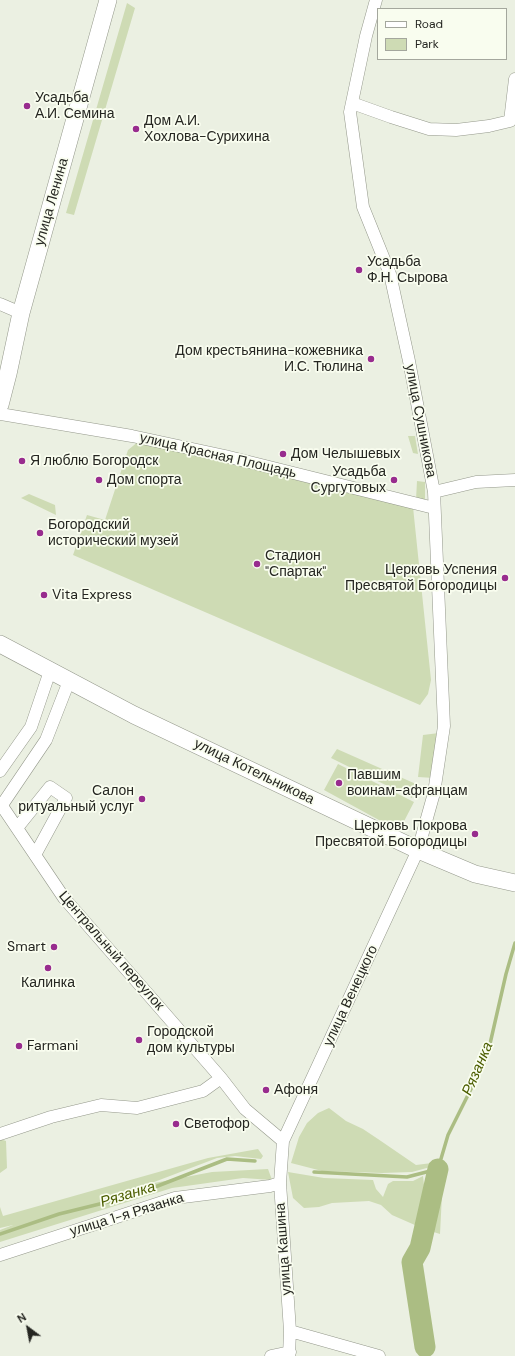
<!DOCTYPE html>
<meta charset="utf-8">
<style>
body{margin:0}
#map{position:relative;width:515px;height:1356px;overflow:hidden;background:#ebf0e2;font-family:"DM Sans",sans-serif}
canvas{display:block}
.legend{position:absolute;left:377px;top:8px;width:130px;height:52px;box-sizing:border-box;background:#f9fdef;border:1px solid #a4a79d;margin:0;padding:5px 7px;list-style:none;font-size:12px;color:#252621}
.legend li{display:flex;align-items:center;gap:8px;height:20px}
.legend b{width:20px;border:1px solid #a4a79d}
.north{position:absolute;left:8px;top:1308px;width:40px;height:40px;-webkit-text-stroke:3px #f9fdef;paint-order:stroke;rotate:328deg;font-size:11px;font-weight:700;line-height:16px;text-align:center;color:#252621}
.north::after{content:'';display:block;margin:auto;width:14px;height:18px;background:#252621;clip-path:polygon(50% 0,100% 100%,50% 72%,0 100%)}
</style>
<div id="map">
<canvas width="515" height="1356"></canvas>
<ul class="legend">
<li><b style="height:5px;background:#fff"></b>Road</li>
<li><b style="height:11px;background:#cedbb4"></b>Park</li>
</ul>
<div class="north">N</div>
</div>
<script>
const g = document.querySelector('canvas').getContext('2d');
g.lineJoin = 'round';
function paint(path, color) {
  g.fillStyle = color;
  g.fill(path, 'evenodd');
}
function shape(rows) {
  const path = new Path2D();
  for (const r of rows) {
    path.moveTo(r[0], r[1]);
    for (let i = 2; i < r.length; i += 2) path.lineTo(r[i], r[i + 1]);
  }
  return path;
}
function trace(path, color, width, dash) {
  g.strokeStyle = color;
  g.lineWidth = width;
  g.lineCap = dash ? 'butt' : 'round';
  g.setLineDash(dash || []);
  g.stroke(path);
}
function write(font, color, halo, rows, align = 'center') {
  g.font = font + ' "DM Sans",sans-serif';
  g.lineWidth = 3.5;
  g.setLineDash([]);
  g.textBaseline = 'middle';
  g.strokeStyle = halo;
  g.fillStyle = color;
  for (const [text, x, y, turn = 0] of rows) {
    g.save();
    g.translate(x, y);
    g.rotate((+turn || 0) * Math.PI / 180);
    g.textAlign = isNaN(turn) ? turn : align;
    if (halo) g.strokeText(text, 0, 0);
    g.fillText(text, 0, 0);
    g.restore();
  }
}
const green = shape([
 [127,3,135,8,74,215,66,213],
 [408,436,415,436,418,454,413,453],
 [139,441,413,507,431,680,428,694,420,705,73,555,87,515,105,520,128,450],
 [417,481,425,482,425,500,416,500],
 [29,494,55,505,56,515,21,498],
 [439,733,434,778,418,777,423,735],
 [337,749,416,784,412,798,331,758],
 [338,764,414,802,399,831,324,790],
 [329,1108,346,1121,363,1129,378,1139,416,1165,432,1163,434,1166,412,1172,382,1173,322,1171,291,1163,299,1137,307,1123,318,1113],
 [0,1139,6,1141,7,1168,0,1173],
 [258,1149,263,1156,261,1159,235,1156,217,1158,149,1184,212,1172,268,1169,272,1180,243,1178,172,1188,0,1242,0,1230,13,1225,0,1228,0,1207,3,1216,208,1158],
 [288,1172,324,1178,373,1180,376,1189,383,1197,388,1184,393,1181,413,1181,423,1176,426,1202,432,1199,434,1184,438,1176,443,1175,440,1234,424,1229,392,1215,381,1205,369,1201,332,1203,319,1207,304,1208,293,1198]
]);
const stream = shape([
 [314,1172,407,1177,438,1169,448,1135,487,1057,506,974,515,943],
 [0,1234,59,1214,132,1196,227,1159,255,1161]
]);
const river = shape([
 [425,1347,412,1262,420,1248,438,1169]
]);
const street = shape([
 [352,103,391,117,429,129,456,130,489,126,510,121,515,79],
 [0,304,21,313],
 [0,414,132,436,225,456,434,508],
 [434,492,476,482,515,480],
 [0,771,31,727,50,671],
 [0,803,64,898,221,1078,245,1109,283,1141],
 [2,805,46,740,69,681],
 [17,828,50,787,66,798,35,855],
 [0,1134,51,1117,101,1105,137,1108,203,1091,221,1078],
 [0,1255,175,1198,270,1186,280,1183],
 [290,1331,379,1356],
 [271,1356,290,1352],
 [289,1356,290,1331,280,1183,283,1141,418,850,434,793,444,726,434,492,409,361,390,274,363,207,350,112,366,36,376,0]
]);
const secondary = shape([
 [0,405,8,374,21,313,108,0],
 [0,644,134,715,418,850,475,874,515,883]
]);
const markers = [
 [27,106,4,"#982c8e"],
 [136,129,4,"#982c8e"],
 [359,270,4,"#982c8e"],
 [371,359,4,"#982c8e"],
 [283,454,4,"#982c8e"],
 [22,461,4,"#982c8e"],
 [99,480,4,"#982c8e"],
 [394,480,4,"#982c8e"],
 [40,533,4,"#982c8e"],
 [257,564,4,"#982c8e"],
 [505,578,4,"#982c8e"],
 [44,595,4,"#982c8e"],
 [339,783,4,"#982c8e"],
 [142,799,4,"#982c8e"],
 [475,834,4,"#982c8e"],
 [54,947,4,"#982c8e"],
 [48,968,4,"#982c8e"],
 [139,1040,4,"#982c8e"],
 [19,1046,4,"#982c8e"],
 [266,1090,4,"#982c8e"],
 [176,1124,4,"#982c8e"]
];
const poiNames = [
 ["Усадьба",35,98],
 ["А.И. Семина",35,114],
 ["Дом А.И.",144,121],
 ["Хохлова-Сурихина",144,137],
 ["Усадьба",367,262],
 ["Ф.Н. Сырова",367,278],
 ["Дом крестьянина-кожевника",363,351,"right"],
 ["И.С. Тюлина",363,367,"right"],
 ["Дом Челышевых",291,454],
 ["Я люблю Богородск",30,461],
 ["Усадьба",386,472,"right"],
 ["Сургутовых",386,488,"right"],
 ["Дом спорта",107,480],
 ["Богородский",48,525],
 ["исторический музей",48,541],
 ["Стадион",265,556],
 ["\"Спартак\"",265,572],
 ["Церковь Успения",497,570,"right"],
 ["Пресвятой Богородицы",497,586,"right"],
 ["Vita Express",52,595],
 ["Павшим",347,775],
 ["воинам-афганцам",347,791],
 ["Салон",134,791,"right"],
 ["ритуальный услуг",134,807,"right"],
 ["Церковь Покрова",467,826,"right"],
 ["Пресвятой Богородицы",467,842,"right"],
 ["Smart",46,947,"right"],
 ["Калинка",48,983,"center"],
 ["Городской",147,1032],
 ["дом культуры",147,1048],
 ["Farmani",27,1046],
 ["Афоня",274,1090],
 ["Светофор",184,1124]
];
const streetNames = [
 ["улица Ленина",52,202,-74],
 ["улица Сушникова",420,421,79],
 ["улица Красная Площадь",218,456,13],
 ["улица Котельникова",254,772,26],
 ["Центральный переулок",111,951,49],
 ["улица Венецкого",351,996,-65],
 ["улица 1-я Рязанка",127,1215,-17],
 ["улица Кашина",284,1249,-94]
];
const waterNames = [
 ["Рязанка",478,1069,-67],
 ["Рязанка",128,1195,-17]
];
paint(green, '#cedbb4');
trace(stream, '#abbd83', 3.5);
trace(river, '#abbd83', 21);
trace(street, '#94988b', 13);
trace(secondary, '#94988b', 18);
trace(street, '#fff', 12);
trace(secondary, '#fff', 17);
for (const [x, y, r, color] of markers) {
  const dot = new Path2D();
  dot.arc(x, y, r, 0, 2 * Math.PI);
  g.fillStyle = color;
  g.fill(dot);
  trace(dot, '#f9fdef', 1.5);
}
write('14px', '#252621', '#f9fdef', poiNames, 'left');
write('14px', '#252621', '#f9fdef', streetNames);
write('italic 15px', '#4c5e00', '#f9fdef', waterNames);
</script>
